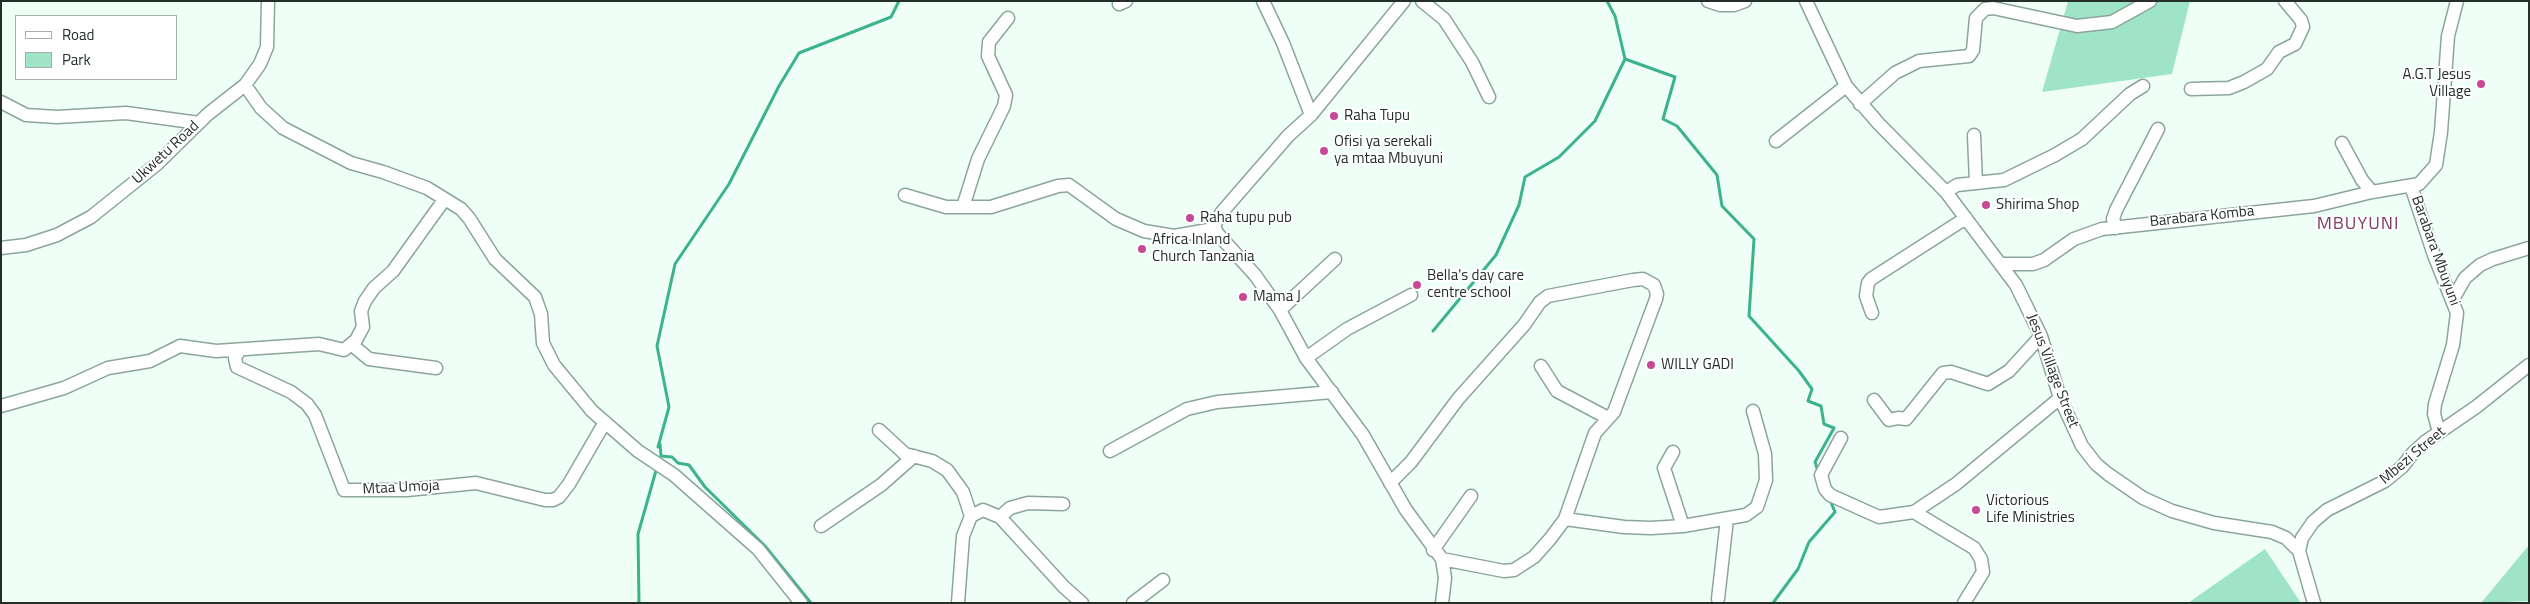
<!DOCTYPE html>
<style>
body{margin:0}
#map{position:relative;width:2530px;height:604px;overflow:hidden;background:#effff7;font-family:"Titillium Web",sans-serif}
canvas{display:block}
.frame{position:absolute;inset:0;border:2px solid #252f2a;pointer-events:none}
.legend{position:absolute;left:15px;top:15px;width:162px;height:65px;box-sizing:border-box;background:#fff;border:1px solid #a8acaa;margin:0;padding:6px 9px;list-style:none;font-size:15px;color:#252f2a}
.legend li{display:flex;align-items:center;gap:10px;height:25px}
.legend b{width:25px;border:1px solid #a8acaa}
</style>
<div id="map">
<canvas width="2530" height="604"></canvas>
<div class="frame"></div>
<ul class="legend">
<li><b style="height:6px;background:#fff"></b>Road</li>
<li><b style="height:14px;background:#a0e4c8"></b>Park</li>
</ul>
</div>
<script>
const g = document.querySelector('canvas').getContext('2d');
g.lineJoin = 'round';
function paint(path, color) {
  g.fillStyle = color;
  g.fill(path, 'evenodd');
}
function shape(rows) {
  const path = new Path2D();
  for (const r of rows) {
    path.moveTo(r[0], r[1]);
    for (let i = 2; i < r.length; i += 2) path.lineTo(r[i], r[i + 1]);
  }
  return path;
}
function trace(path, color, width, dash) {
  g.strokeStyle = color;
  g.lineWidth = width;
  g.lineCap = dash ? 'butt' : 'round';
  g.setLineDash(dash || []);
  g.stroke(path);
}
function write(font, color, halo, rows, align = 'center') {
  g.font = font + ' "Titillium Web",sans-serif';
  g.lineWidth = 4;
  g.setLineDash([]);
  g.textBaseline = 'middle';
  g.strokeStyle = halo;
  g.fillStyle = color;
  for (const [text, x, y, turn = 0] of rows) {
    g.save();
    g.translate(x, y);
    g.rotate((+turn || 0) * Math.PI / 180);
    g.textAlign = isNaN(turn) ? turn : align;
    if (halo) g.strokeText(text, 0, 0);
    g.fillText(text, 0, 0);
    g.restore();
  }
}
const green = shape([
 [2068,1,2190,1,2172,74,2042,92],
 [2529,545,2529,601,2481,603],
 [2265,549,2301,603,2188,603]
]);
const stream = shape([
 [1607,1,1615,16,1625,59,1675,77,1663,119,1677,126,1717,175,1722,206,1754,239,1749,316,1799,371,1812,389,1808,401,1821,406,1824,424,1834,428,1815,462,1818,471],
 [1433,331,1496,255,1519,205,1525,177,1559,157,1595,121,1625,59],
 [660,444,661,456,672,457,678,463,689,465,705,487,765,546,811,603],
 [658,447,669,407,657,346,675,264,729,184,779,86,799,53,891,17,899,1],
 [639,603,638,534,657,467],
 [1773,603,1798,569,1809,542,1835,512,1830,500]
]);
const street = shape([
 [1263,1,1283,43,1311,115],
 [1404,1,1311,115,1288,136,1222,212,1214,225,1217,233,1255,275,1280,310,1306,358,1363,435,1406,510,1442,559,1445,578,1442,603],
 [1422,1,1444,19,1472,62,1489,97],
 [1708,1,1720,5,1734,5,1745,1],
 [1806,1,1846,86,1879,124,1946,192,2016,285,2041,336,2060,398,2082,446,2096,464,2108,474,2143,498,2172,511,2214,523,2272,532,2286,538,2299,551],
 [1119,4,1126,1],
 [245,85,261,108,283,128,351,163,383,172,427,188,461,209,469,218,495,259,535,297,541,314,543,343,554,365,592,411,638,451,674,475,758,549,801,603],
 [2191,89,2229,88,2244,82,2267,69,2279,52,2295,44,2303,27,2301,20,2285,1],
 [1,102,26,115,57,117,126,113,199,123],
 [1860,104,1895,73,1919,61,1969,56,1973,50,1976,18,1985,9,1993,8,2077,26,2112,22,2150,1],
 [1974,135,1976,183],
 [1776,141,1846,86],
 [2342,143,2362,180,2372,192],
 [2411,186,2434,255,2457,313,2453,345,2435,404,2434,414,2439,432],
 [1946,192,1957,185,2004,180,2055,155,2082,139,2130,94,2143,86],
 [905,195,946,207,991,207,1058,186,1069,185,1116,219,1144,231,1174,236,1214,229],
 [963,207,978,159,1004,106,1006,95,988,56,989,42,1008,18],
 [2116,228,2113,219,2116,210,2158,129],
 [1,248,26,245,57,235,91,217,157,164,208,114,245,85,260,64,267,47,268,1],
 [2001,264,2033,264,2044,260,2074,239,2102,229,2314,206,2372,192,2419,184,2436,165,2441,132,2448,36,2457,1],
 [2453,299,2465,278,2480,265,2493,259,2529,248],
 [1280,310,1335,259],
 [1872,313,1866,296,1868,283,1871,279,1966,218],
 [351,344,369,359,436,368],
 [239,351,235,358,237,367,291,392,307,404,315,415,344,490,407,490,476,483,545,500,553,500,559,497,569,484,605,422],
 [1306,358,1347,329,1411,295],
 [1541,366,1557,391,1608,418],
 [1874,400,1889,420,1898,418,1906,419,1943,373,1951,372,1988,384,2009,371,2041,336],
 [1,406,64,388,108,368,150,361,180,346,216,351,319,344,344,350,356,340,363,327,361,311,365,301,374,288,393,271,444,200],
 [879,430,905,454,932,461,947,470,963,492,971,516],
 [1841,438,1821,475,1825,489,1830,495,1879,517,1914,512,1956,484,2060,398],
 [1110,451,1187,409,1217,402,1332,392],
 [1673,452,1664,468,1683,526],
 [1390,483,1411,462,1458,399,1524,325,1540,302,1548,296,1633,280,1643,279,1654,285,1657,294,1656,299,1614,412,1595,433,1565,519,1550,539,1534,557,1514,570,1504,571,1442,559],
 [1914,512,1974,548,1981,559,1983,572,1964,603],
 [1000,517,1010,508,1028,503,1063,504],
 [1565,519,1624,527,1651,528,1683,526,1746,515,1757,507,1766,480,1765,454,1753,411],
 [821,526,881,485,914,456],
 [1433,550,1471,496],
 [1718,599,1727,519],
 [958,603,963,536,971,516,983,510,1000,517,1064,587,1082,603],
 [1133,603,1163,580],
 [2314,603,2299,551,2302,538,2313,522,2327,510,2385,481,2402,467,2413,453,2425,442,2476,407,2529,365]
]);
const markers = [
 [2481,84,5,"#c74995"],
 [1334,116,5,"#c74995"],
 [1324,151,5,"#c74995"],
 [1986,205,5,"#c74995"],
 [1190,218,5,"#c74995"],
 [1142,249,5,"#c74995"],
 [1417,285,5,"#c74995"],
 [1243,297,5,"#c74995"],
 [1651,365,5,"#c74995"],
 [1976,510,5,"#c74995"]
];
const poiNames = [
 ["A.G.T Jesus",2471,75,"right"],
 ["Village",2471,92,"right"],
 ["Raha Tupu",1344,116],
 ["Ofisi ya serekali",1334,142],
 ["ya mtaa Mbuyuni",1334,159],
 ["Shirima Shop",1996,205],
 ["Raha tupu pub",1200,218],
 ["Africa Inland",1152,240],
 ["Church Tanzania",1152,257],
 ["Bella's day care",1427,276],
 ["centre school",1427,293],
 ["Mama J",1253,297],
 ["WILLY GADI",1661,365],
 ["Victorious",1986,501],
 ["Life Ministries",1986,518]
];
const streetNames = [
 ["Ukwetu Road",166,153,-43],
 ["Barabara Komba",2202,217,-6],
 ["Barabara Mbuyuni",2435,251,70],
 ["Jesus Village Street",2052,371,69],
 ["Mbezi Street",2413,456,-40],
 ["Mtaa Umoja",401,488,-3]
];
const quarterNames = [
 ["MBUYUNI",2358,225]
];
paint(green, '#a0e4c8');
trace(stream, '#3bb48b', 3);
trace(street, '#8ca59a', 15);
trace(street, '#fff', 12);
for (const [x, y, r, color] of markers) {
  const dot = new Path2D();
  dot.arc(x, y, r, 0, 2 * Math.PI);
  g.fillStyle = color;
  g.fill(dot);
  trace(dot, '#fff', 2);
}
write('15px', '#252f2a', '#fff', poiNames, 'left');
write('15px', '#252f2a', '#fff', streetNames);
g.letterSpacing = '1px';
write('18px', '#7d3d61', '#fff', quarterNames);
g.letterSpacing = '0px';
</script>
